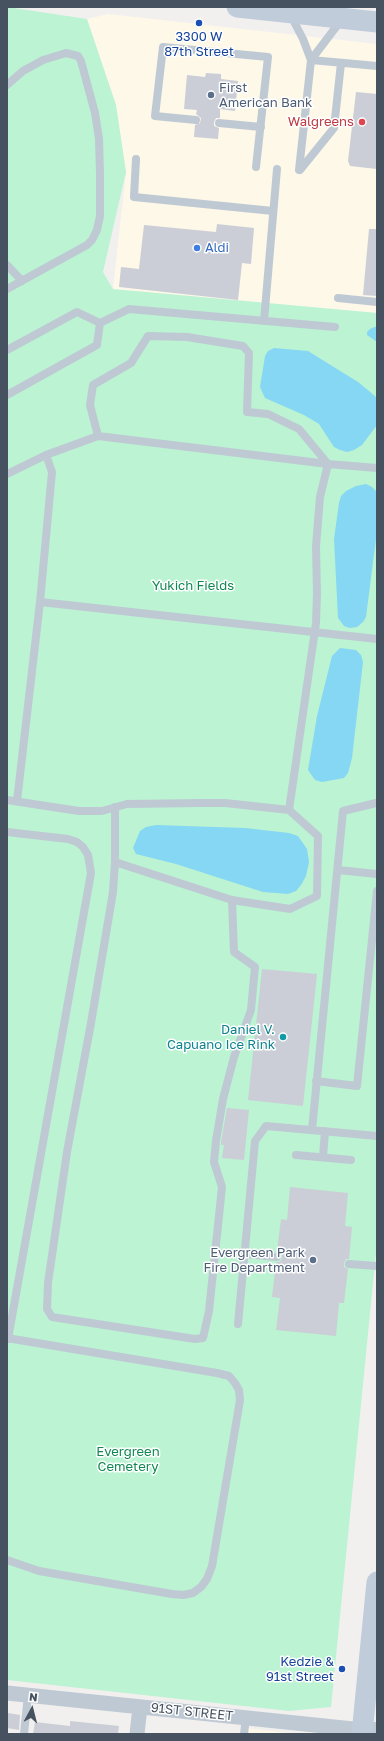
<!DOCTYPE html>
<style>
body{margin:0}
#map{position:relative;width:384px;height:1741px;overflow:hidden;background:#f2f0ef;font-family:"Golos Text",sans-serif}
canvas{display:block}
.frame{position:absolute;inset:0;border:8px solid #46525f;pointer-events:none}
.north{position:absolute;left:12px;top:1689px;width:40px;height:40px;-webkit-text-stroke:3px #fff;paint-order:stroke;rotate:7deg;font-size:11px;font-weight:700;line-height:16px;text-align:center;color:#46525f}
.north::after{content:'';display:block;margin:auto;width:14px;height:18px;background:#46525f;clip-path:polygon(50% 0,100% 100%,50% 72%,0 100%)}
</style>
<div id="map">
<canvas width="384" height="1741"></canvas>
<div class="frame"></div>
<div class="north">N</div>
</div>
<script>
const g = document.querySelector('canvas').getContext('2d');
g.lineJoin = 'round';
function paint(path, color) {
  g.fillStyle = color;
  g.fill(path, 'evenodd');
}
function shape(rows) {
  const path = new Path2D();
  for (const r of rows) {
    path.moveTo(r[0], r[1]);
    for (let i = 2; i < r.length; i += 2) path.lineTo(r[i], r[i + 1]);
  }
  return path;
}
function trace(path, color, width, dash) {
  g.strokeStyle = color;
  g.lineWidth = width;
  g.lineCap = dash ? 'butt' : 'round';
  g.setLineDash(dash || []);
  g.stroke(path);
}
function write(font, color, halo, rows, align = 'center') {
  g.font = font + ' "Golos Text",sans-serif';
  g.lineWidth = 3;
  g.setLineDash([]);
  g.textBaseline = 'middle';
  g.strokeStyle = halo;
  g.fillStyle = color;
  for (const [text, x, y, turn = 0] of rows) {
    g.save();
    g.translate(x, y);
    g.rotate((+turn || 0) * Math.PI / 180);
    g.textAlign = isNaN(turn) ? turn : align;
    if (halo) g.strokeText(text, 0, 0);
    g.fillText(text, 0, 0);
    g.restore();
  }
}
const commercial = shape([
 [108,14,377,44,377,313,113,289,126,172,116,105,87,19],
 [245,1728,297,1734,244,1734]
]);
const green = shape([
 [7,7,87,19,116,105,126,172,103,272,113,289,377,313,377,1243,331,1707,289,1711,7,1680]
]);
const water = shape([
 [377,326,377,342,367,335,367,332,370,329],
 [274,348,308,351,358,382,375,396,377,399,377,425,362,445,354,450,347,452,340,450,334,447,319,424,304,415,265,398,260,387,265,356,268,351],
 [366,484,372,487,377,492,377,531,366,617,363,622,357,627,350,628,344,626,338,618,334,539,339,503,341,496,346,491,356,486],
 [340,648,356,650,361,655,363,662,352,758,348,773,344,778,322,782,315,780,308,770,317,716,332,656],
 [156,825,245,828,289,833,298,836,307,849,309,862,306,876,301,885,296,891,288,894,263,892,176,864,136,854,133,848,140,831,146,827]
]);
const building = shape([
 [206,73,221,74,221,79,238,81,235,111,220,109,220,118,216,118,214,122,214,126,219,128,218,139,194,137,195,125,200,123,201,118,196,114,197,110,184,109,187,75,205,77],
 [356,92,377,94,377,169,350,166,348,161],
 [217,224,254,228,251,264,242,263,238,300,119,287,121,267,139,269,144,225,216,232],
 [369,229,377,229,377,296,363,295],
 [262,969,317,974,303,1106,248,1100],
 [227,1108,249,1110,244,1160,222,1158,224,1145,221,1145,221,1142],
 [290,1187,348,1193,345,1226,352,1227,349,1259,346,1259,344,1263,344,1267,348,1269,344,1303,339,1303,336,1336,276,1330,280,1298,272,1297,276,1262,280,1262,282,1258,282,1254,277,1251,281,1219,287,1220],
 [8,1713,20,1715,19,1730,7,1728],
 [70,1721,119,1726,118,1734,33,1734,35,1722,70,1726]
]);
const service = shape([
 [290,14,303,39,311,60,299,170],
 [311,60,377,66],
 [311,60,342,19],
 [7,85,23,71,43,60,66,53,78,56,81,61,95,113,99,139,100,173,100,216,97,230,92,240,87,245,7,289],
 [196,120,155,116,163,47,268,57,256,167],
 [219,123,261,127],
 [136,159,134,197,273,211],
 [300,170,334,128,341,63],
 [7,265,22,281],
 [338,298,377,302],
 [264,321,277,169],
 [100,323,129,309,335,327],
 [7,350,77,312,100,323],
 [7,395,97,345,100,323],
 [98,436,328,464,377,468],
 [7,474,46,455,98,436,90,405,93,385,131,363,148,336,187,337,243,346,249,353,247,412,268,414,299,429,328,464],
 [40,602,377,639],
 [7,800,79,811,102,811,127,804,200,803,225,803,289,810],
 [17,801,40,602,52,472,46,455],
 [115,807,115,862,113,892,91,1023,67,1152,48,1283,47,1309,52,1317,195,1339,203,1338,209,1311,222,1187,214,1162,216,1141,223,1099,234,1057,251,1010,255,967,234,952,232,900],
 [7,832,68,839,77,842,83,847,88,855,91,873,8,1339],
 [115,862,232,900,290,909,317,896,318,836,289,810,316,623,317,594,316,546,320,497,328,464],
 [338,870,377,874],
 [316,1081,357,1086,377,891],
 [312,1130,343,811,376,803],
 [296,1155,351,1160],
 [323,1157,325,1131],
 [245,1254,277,1257],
 [349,1264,377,1266],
 [238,1324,255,1141,266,1126,377,1136],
 [7,1338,217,1373,229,1376,235,1383,239,1390,240,1400,212,1566,207,1579,201,1587,193,1593,183,1595,172,1594,39,1571,7,1560],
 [24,1734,28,1695],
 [244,1734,246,1718]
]);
const minor = shape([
 [7,1693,363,1730],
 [137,1734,140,1707]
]);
const tertiary = shape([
 [363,1730,377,1732]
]);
const secondary = shape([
 [237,7,377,22],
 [362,1734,377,1582]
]);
const markers = [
 [199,23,4,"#1a4fb4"],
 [211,95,4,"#5c6f8a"],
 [362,122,4,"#e0444e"],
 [197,248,4,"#3f7fe0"],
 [283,1037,4,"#0f9aa8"],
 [313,1260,4,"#5c6f8a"],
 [342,1669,4,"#1a4fb4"]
];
const transitNames = [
 ["3300 W",199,37],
 ["87th Street",199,52],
 ["Kedzie &",334,1662,"right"],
 ["91st Street",334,1677,"right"]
];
const serviceNames = [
 ["First",219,88],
 ["American Bank",219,103],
 ["Evergreen Park",305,1253,"right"],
 ["Fire Department",305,1268,"right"]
];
const healthNames = [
 ["Walgreens",354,122]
];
const shopNames = [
 ["Aldi",205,248]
];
const parkNames = [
 ["Yukich Fields",193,586],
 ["Evergreen",128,1452],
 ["Cemetery",128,1467]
];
const cultureNames = [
 ["Daniel V.",275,1030],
 ["Capuano Ice Rink",275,1045]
];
const streetNames = [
 ["91ST STREET",192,1712,6]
];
paint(commercial, '#fdf8e8');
paint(green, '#bbf3d3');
paint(water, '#85d7f3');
paint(building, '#cbced6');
trace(service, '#bfc9d3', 8);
trace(minor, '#bfc9d3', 15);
trace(tertiary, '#bfc9d3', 19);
trace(secondary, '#c1ccda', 21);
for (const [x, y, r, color] of markers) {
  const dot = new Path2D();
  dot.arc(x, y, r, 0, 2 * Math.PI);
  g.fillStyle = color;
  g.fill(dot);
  trace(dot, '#fff', 1.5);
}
write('13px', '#164399', '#fff', transitNames);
write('13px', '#4e5e75', '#fff', serviceNames, 'left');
write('13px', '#be3a42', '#fff', healthNames, 'right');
write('13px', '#366cbe', '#fff', shopNames, 'left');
write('13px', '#108751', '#fff', parkNames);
write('13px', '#0d838f', '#fff', cultureNames, 'right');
write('13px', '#46525f', '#fff', streetNames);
</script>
